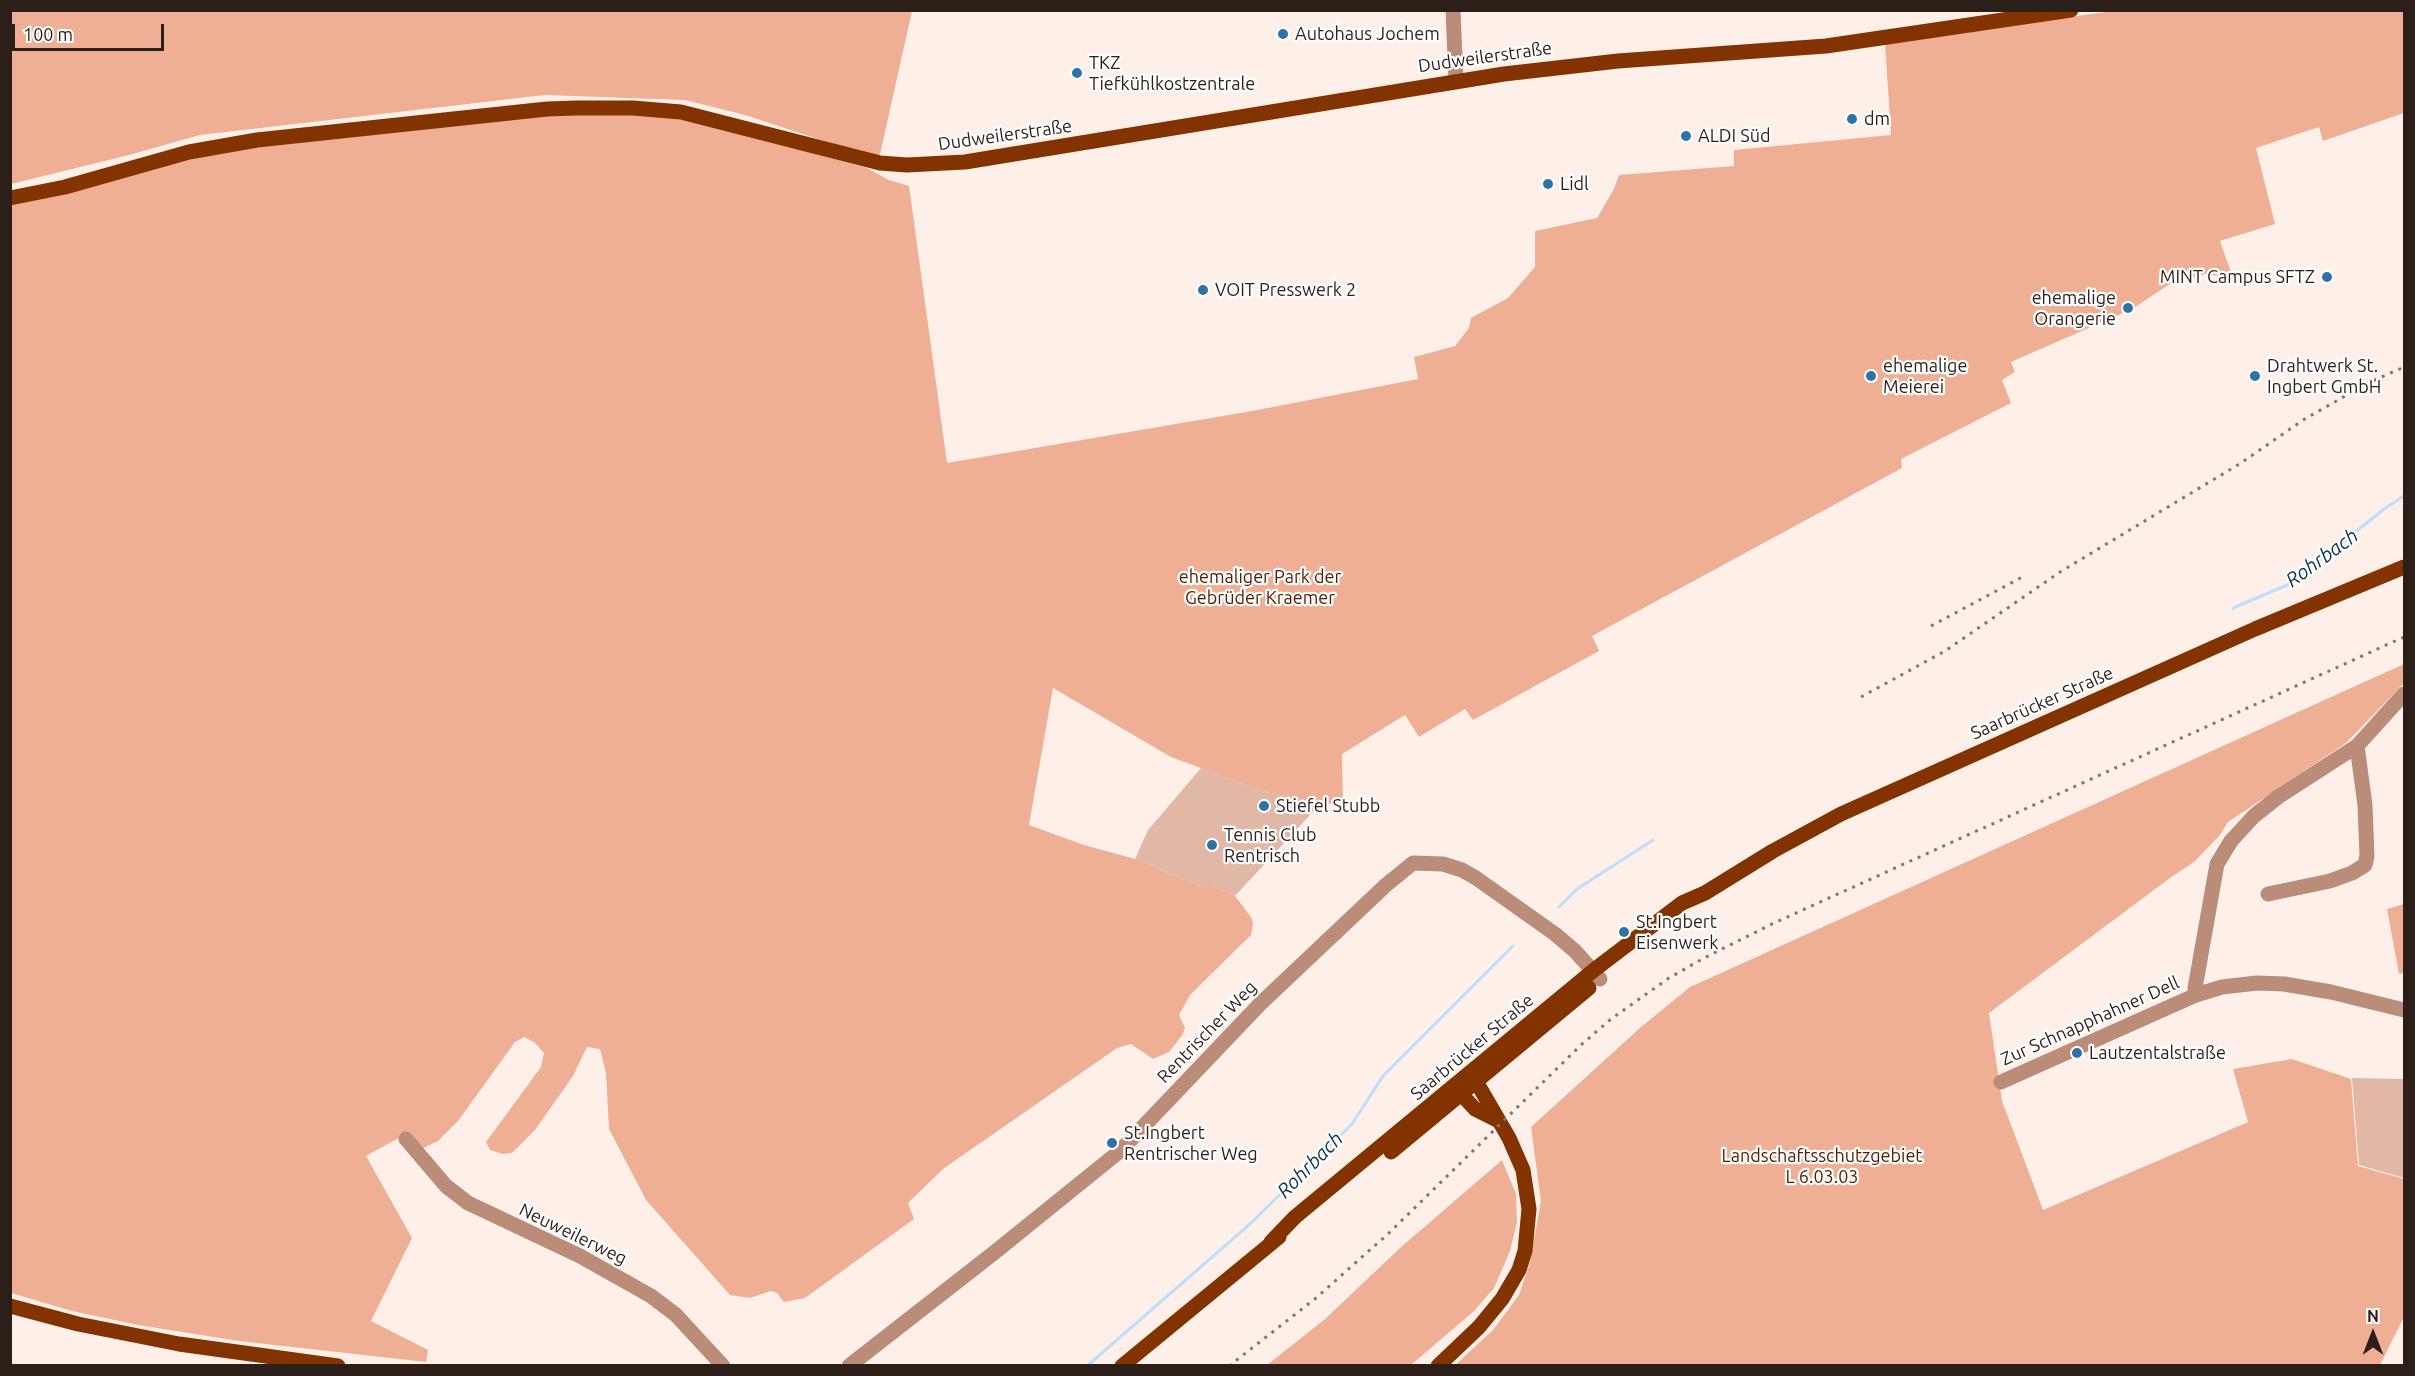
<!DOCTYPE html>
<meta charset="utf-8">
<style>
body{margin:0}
#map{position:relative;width:2415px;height:1376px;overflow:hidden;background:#fef0e9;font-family:Ubuntu,sans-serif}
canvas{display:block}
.frame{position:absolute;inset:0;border:12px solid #2c1f19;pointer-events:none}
.north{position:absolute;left:2343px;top:1304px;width:60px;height:60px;-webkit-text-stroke:4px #fff;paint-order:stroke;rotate:0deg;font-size:16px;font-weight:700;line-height:24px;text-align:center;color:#2c1f19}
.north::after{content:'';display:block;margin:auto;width:21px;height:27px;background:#2c1f19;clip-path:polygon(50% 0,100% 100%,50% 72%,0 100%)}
.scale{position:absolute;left:12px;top:24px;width:152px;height:27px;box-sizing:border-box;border:3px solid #2c1f19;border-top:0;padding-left:8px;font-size:18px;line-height:21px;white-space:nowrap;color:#2c1f19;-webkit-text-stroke:4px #fff;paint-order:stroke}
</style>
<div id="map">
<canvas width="2415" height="1376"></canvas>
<div class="frame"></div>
<div class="north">N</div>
<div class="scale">100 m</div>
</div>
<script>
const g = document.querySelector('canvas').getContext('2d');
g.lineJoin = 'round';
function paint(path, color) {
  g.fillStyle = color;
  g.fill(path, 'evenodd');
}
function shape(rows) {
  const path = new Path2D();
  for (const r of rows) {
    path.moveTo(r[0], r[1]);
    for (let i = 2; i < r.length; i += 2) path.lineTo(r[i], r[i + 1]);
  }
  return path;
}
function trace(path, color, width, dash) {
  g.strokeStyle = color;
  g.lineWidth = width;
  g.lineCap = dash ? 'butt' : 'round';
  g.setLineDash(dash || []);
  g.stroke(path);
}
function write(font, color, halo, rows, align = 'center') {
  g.font = font + ' Ubuntu,sans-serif';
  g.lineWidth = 4.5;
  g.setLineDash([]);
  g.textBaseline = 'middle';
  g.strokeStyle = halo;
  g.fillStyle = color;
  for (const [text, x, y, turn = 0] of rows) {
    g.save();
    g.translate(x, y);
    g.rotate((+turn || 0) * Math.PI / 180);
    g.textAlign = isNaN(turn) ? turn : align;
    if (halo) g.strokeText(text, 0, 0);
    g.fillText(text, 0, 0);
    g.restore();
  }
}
const green = shape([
 [1201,768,1266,792,1321,803,1235,896,1213,886,1200,886,1135,859,1148,830],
 [2352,1078,2404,1079,2404,1178,2359,1165]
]);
const forest = shape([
 [2120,10,2404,11,2404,113,2323,141,2319,127,2256,148,2275,224,2220,241,2233,278,2205,274,2170,284,2132,309,2011,362,2015,372,2002,380,2011,403,1901,459,1902,468,1592,636,1599,651,1473,720,1465,709,1419,737,1405,715,1342,754,1343,805,1321,803,1266,792,1171,757,1053,688,1029,825,1084,845,1135,859,1200,886,1213,886,1235,896,1251,917,1253,924,1251,935,1190,995,1179,1015,1185,1028,1183,1034,1169,1052,1153,1059,1131,1044,1117,1048,943,1169,908,1203,914,1219,805,1298,784,1302,777,1293,771,1291,750,1298,730,1295,646,1200,609,1129,606,1073,600,1049,587,1047,573,1076,535,1130,512,1153,503,1154,490,1150,486,1142,541,1067,544,1053,534,1042,524,1037,515,1042,458,1121,438,1141,423,1148,408,1133,366,1156,412,1238,371,1321,428,1350,426,1362,239,1341,138,1325,72,1311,11,1293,11,204,176,162,258,146,566,113,661,116,716,126,867,168,889,180,909,186,947,463,1252,411,1418,379,1414,357,1455,346,1469,328,1471,318,1508,298,1535,267,1535,231,1597,218,1614,189,1619,175,1734,166,1734,150,1891,135,1885,43],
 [10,11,912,11,879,159,745,115,685,100,545,95,200,135,129,155,11,184],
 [2404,664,2404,683,2346,743,2228,822,2220,835,2194,862,2170,878,1989,1013,2002,1101,2043,1210,2248,1122,2233,1069,2292,1059,2351,1079,2358,1166,2404,1179,2404,1317,2380,1365,1454,1366,1493,1330,1519,1295,1530,1263,1541,1201,1531,1127,1641,1027,1690,987],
 [2404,904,2404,973,2399,974,2387,909],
 [1502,1160,1516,1194,1517,1222,1510,1251,1494,1288,1474,1311,1411,1365,1267,1365,1325,1319,1400,1248]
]);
const stream = shape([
 [2233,608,2292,583,2384,509,2404,496],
 [1559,907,1577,889,1653,840],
 [1087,1366,1250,1224,1352,1124,1383,1076,1513,946]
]);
const minor = shape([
 [1453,10,1456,81],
 [2268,894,2330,881,2352,873,2365,865,2367,856,2365,805,2357,746],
 [2196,995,2195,988,2217,864,2231,841,2254,816,2278,797,2357,746,2404,694],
 [2001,1082,2196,995,2222,987,2257,983,2284,984,2331,992,2404,1010],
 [406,1139,446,1186,468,1203,580,1256,651,1296,676,1315,723,1366],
 [849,1366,995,1252,1120,1151,1260,1004,1386,885,1413,863,1443,864,1462,870,1476,878,1555,934,1575,951,1600,979]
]);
const major = shape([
 [10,198,65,187,189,152,257,140,547,109,576,108,633,108,681,112,880,163,907,165,965,162,1504,74,1618,61,1826,46,2071,10],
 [1459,1088,1462,1095,1475,1109,1497,1120],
 [1391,1152,1589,988],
 [1271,1242,1295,1217,1594,970,1682,903,1705,893,1773,851,1841,814,2255,629,2404,567],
 [10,1306,78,1324,179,1344,338,1366],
 [1122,1366,1279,1237],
 [1438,1366,1479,1327,1502,1299,1519,1270,1525,1251,1529,1209,1523,1170,1509,1138,1477,1083]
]);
const rail = shape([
 [1931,626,2026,575],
 [1861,697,1945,651,2060,572,2241,463,2303,420,2368,383,2404,367],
 [1229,1366,1316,1298,1389,1233,1581,1045,1611,1019,1669,978,1704,958,1774,923,2404,637]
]);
const markers = [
 [1283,34,6,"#2c73a7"],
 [1077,73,6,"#2c73a7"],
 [1852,119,6,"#2c73a7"],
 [1686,136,6,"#2c73a7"],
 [1548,184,6,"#2c73a7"],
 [2327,277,6,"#2c73a7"],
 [1203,290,6,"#2c73a7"],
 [2128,308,6,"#2c73a7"],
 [1871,376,6,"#2c73a7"],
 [2255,376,6,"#2c73a7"],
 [1264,806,6,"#2c73a7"],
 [1212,845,6,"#2c73a7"],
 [1624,932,6,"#2c73a7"],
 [2077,1053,6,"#2c73a7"],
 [1112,1143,6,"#2c73a7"]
];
const poiNames = [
 ["Autohaus Jochem",1295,34],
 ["TKZ",1089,63],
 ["Tiefkühlkostzentrale",1089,84],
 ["dm",1864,119],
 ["ALDI Süd",1698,136],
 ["Lidl",1560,184],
 ["MINT Campus SFTZ",2315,277,"right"],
 ["VOIT Presswerk 2",1215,290],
 ["ehemalige",2116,298,"right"],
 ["Orangerie",2116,319,"right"],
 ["ehemalige",1883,366],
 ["Meierei",1883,387],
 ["Drahtwerk St.",2267,366],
 ["Ingbert GmbH",2267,387],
 ["Stiefel Stubb",1276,806],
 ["Tennis Club",1224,835],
 ["Rentrisch",1224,856],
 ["St.Ingbert",1636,922],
 ["Eisenwerk",1636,943],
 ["Lautzentalstraße",2089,1053],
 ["St.Ingbert",1124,1133],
 ["Rentrischer Weg",1124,1154]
];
const streetNames = [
 ["Dudweilerstraße",1485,57,-8],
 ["Dudweilerstraße",1005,135,-8],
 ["Saarbrücker Straße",2042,703,-24],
 ["Zur Schnapphahner Dell",2090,1021,-24],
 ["Rentrischer Weg",1207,1032,-46],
 ["Saarbrücker Straße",1472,1047,-40],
 ["Neuweilerweg",573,1234,26]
];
const parkNames = [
 ["ehemaliger Park der",1260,577],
 ["Gebrüder Kraemer",1260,598],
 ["Landschaftsschutzgebiet",1822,1156],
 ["L 6.03.03",1822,1177]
];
const waterNames = [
 ["Rohrbach",2322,558,-36],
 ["Rohrbach",1310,1165,-45]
];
paint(green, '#e1b7a5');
paint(forest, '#efaf94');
trace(stream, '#bedef9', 3);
trace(minor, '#bb8c77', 15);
trace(major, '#833300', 15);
trace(rail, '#837670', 3, [3, 6]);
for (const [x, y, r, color] of markers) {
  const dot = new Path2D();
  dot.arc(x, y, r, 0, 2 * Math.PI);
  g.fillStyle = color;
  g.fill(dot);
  trace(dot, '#fff', 2);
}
write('18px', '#2c1f19', '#fff', poiNames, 'left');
write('18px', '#2c1f19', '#fff', streetNames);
write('18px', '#531c00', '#fff', parkNames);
write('italic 20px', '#0b3451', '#fff', waterNames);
</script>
